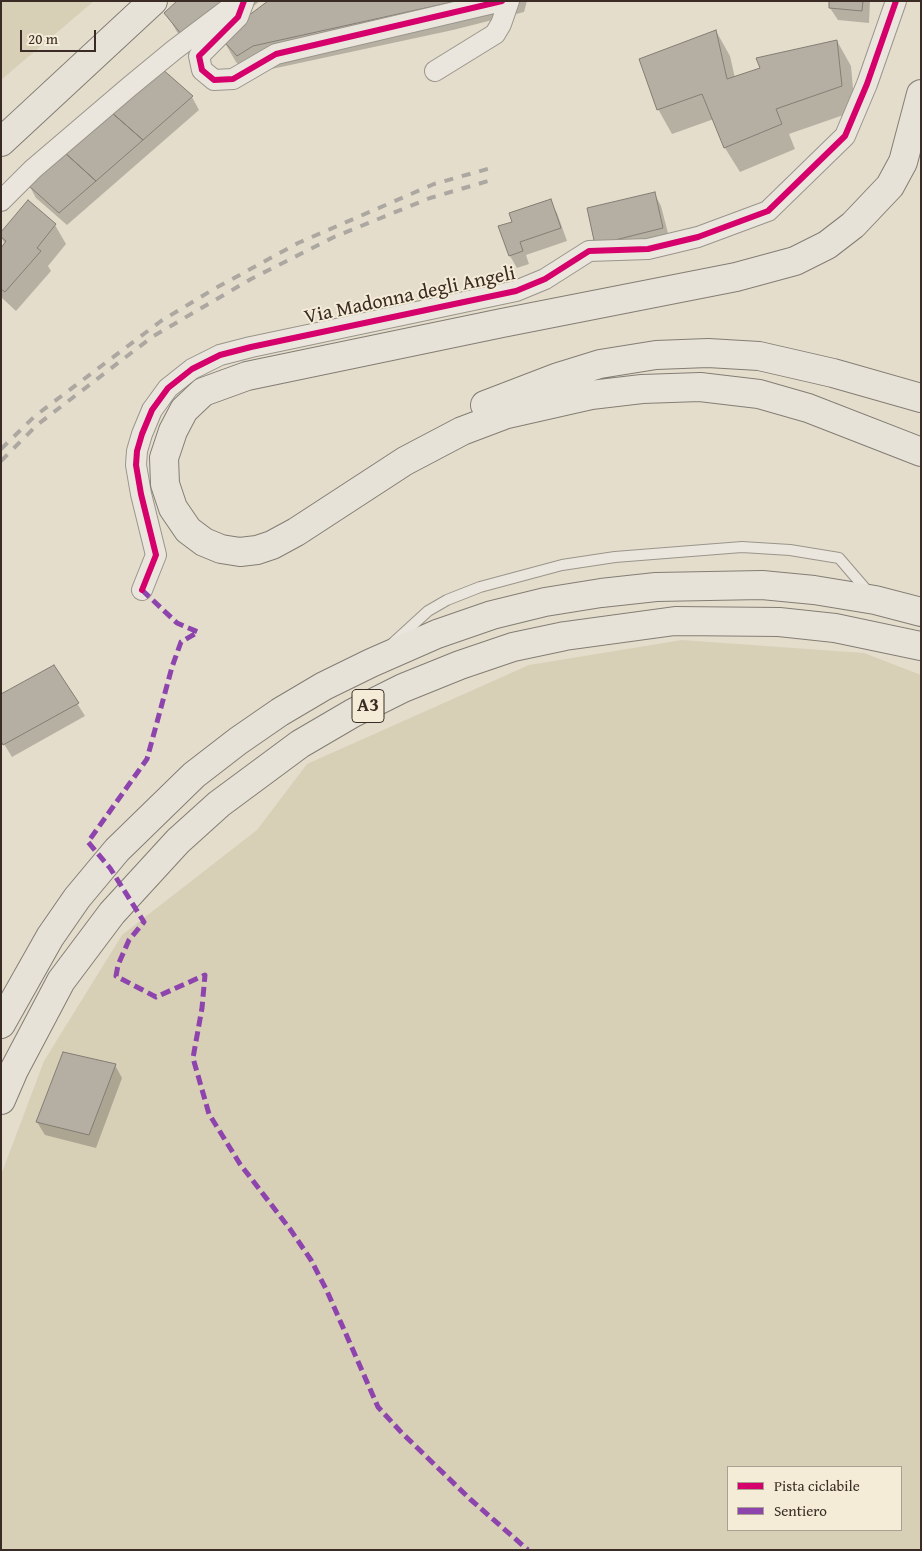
<!DOCTYPE html>
<style>
body{margin:0}
#map{position:relative;width:922px;height:1551px;overflow:hidden;background:#e4ddcc;font-family:"Gentium Book Plus",serif}
canvas{display:block}
.frame{position:absolute;inset:0;border:2px solid #3a2c25;pointer-events:none}
.legend{position:absolute;left:727px;top:1466px;width:175px;height:65px;box-sizing:border-box;background:#f4ecd7;border:1px solid #aa9f90;margin:0;padding:6px 9px;list-style:none;font-size:15px;color:#3a2c25}
.legend li{display:flex;align-items:center;gap:10px;height:25px}
.legend b{width:25px;border:1px solid #aa9f90}
.scale{position:absolute;left:20px;top:30px;width:76px;height:22px;box-sizing:border-box;border:2px solid #3a2c25;border-top:0;padding-left:6px;font-size:15px;line-height:18px;white-space:nowrap;color:#3a2c25;-webkit-text-stroke:4px #f4ecd7;paint-order:stroke}
</style>
<div id="map">
<canvas width="922" height="1551"></canvas>
<div class="frame"></div>
<ul class="legend">
<li><b style="height:6px;background:#d6006c"></b>Pista ciclabile</li>
<li><b style="height:6px;background:#8e44ad"></b>Sentiero</li>
</ul>
<div class="scale">20 m</div>
</div>
<script>
const g = document.querySelector('canvas').getContext('2d');
g.lineJoin = 'round';
function paint(path, color) {
  g.fillStyle = color;
  g.fill(path, 'evenodd');
}
function shape(rows) {
  const path = new Path2D();
  for (const r of rows) {
    path.moveTo(r[0], r[1]);
    for (let i = 2; i < r.length; i += 2) path.lineTo(r[i], r[i + 1]);
  }
  return path;
}
function trace(path, color, width, dash) {
  g.strokeStyle = color;
  g.lineWidth = width;
  g.lineCap = dash ? 'butt' : 'round';
  g.setLineDash(dash || []);
  g.stroke(path);
}
function write(font, color, halo, rows, align = 'center') {
  g.font = font + ' "Gentium Book Plus",serif';
  g.lineWidth = 4;
  g.setLineDash([]);
  g.textBaseline = 'middle';
  g.strokeStyle = halo;
  g.fillStyle = color;
  for (const [text, x, y, turn = 0] of rows) {
    g.save();
    g.translate(x, y);
    g.rotate((+turn || 0) * Math.PI / 180);
    g.textAlign = isNaN(turn) ? turn : align;
    if (halo) g.strokeText(text, 0, 0);
    g.fillText(text, 0, 0);
    g.restore();
  }
}
const green = shape([
 [1,1,94,1,1,80],
 [682,640,864,653,921,675,921,1550,1,1550,1,1175,44,1061,122,935,257,830,307,764,529,665],
 [728,1467,901,1467,901,1530,728,1530]
]);
const shadow = shape([
 [178,1,260,1,194,53,177,32,166,13],
 [270,1,527,1,524,12,453,30,267,70,252,80,236,62,222,38],
 [831,1,870,1,869,23,838,20,830,8],
 [716,31,730,56,735,78,837,41,851,66,855,111,789,134,795,149,740,172,725,148,714,119,672,134,658,109],
 [192,97,199,110,67,225,36,198,29,185],
 [654,193,661,206,670,241,596,244],
 [550,201,557,213,567,241,526,255,529,264,517,268,510,256,500,227,514,223],
 [55,225,66,244,48,266,51,271,16,311,1,297,1,250,5,244,1,237],
 [54,666,85,716,12,757,1,739],
 [115,1065,122,1078,96,1148,45,1135,37,1122]
]);
const building = shape([
 [177,1,225,1,182,35,164,13,177,1],
 [268,1,457,1,253,46,237,56,220,37,268,1],
 [829,1,863,1,862,11,829,8,829,1],
 [716,30,727,79,760,68,756,58,837,40,842,86,776,109,782,124,724,148,702,94,657,110,639,59,716,30],
 [161,68,193,96,143,140,111,112,161,68],
 [111,112,143,140,96,181,64,152,111,112],
 [64,152,96,181,59,213,28,185,64,152],
 [655,192,663,228,595,245,587,208,655,192],
 [551,199,561,228,520,242,523,251,509,256,498,226,512,222,509,213,551,199],
 [28,200,56,224,37,248,41,251,5,292,1,289,1,248,6,241,1,237,1,232,28,200],
 [54,665,79,703,3,745,1,741,1,694,54,665],
 [63,1052,116,1064,89,1135,36,1122,63,1052]
]);
const lane = shape([
 [393,643,428,611,447,600,480,587,562,565,615,557,742,547,790,550,839,558,870,594]
]);
const street = shape([
 [244,1,238,17,199,56,202,70,214,80,233,79,276,54,502,1],
 [435,71,495,34,501,24,509,1],
 [1,201,33,169,129,87,174,50,239,1],
 [142,590,156,555,141,494,136,465,137,451,142,434,152,410,168,388,192,369,220,355,251,347,516,291,545,279,589,251,648,249,698,237,768,211,845,136,867,84,896,1]
]);
const primary = shape([
 [1,142,153,1]
]);
const highway = shape([
 [921,94,903,162,890,186,853,225,827,245,795,261,736,277,502,323,247,376,203,392,184,410,173,431,164,458,165,484,173,508,188,530,204,542,221,549,240,552,257,550,272,545,296,532,405,461,462,431,507,414,591,395,642,389,700,387,759,394,808,408,921,452],
 [485,405,558,377,600,364,656,355,708,353,759,356,833,373,921,398],
 [1,1024,50,937,77,898,117,850,194,775,238,741,280,712,324,686,371,663,437,634,492,615,545,602,601,593,656,587,762,585,814,590,875,600,921,612],
 [1,1100,14,1070,61,981,112,913,178,841,219,804,300,744,353,713,403,688,460,665,513,647,565,636,675,621,779,622,835,628,921,646]
]);
const rail = shape([
 [1,449,35,416,161,321,214,289,298,243,434,184,491,168],
 [1,461,37,425,152,337,251,279,334,237,430,198,495,179]
]);
const quiet = shape([
 [142,590,177,623,198,632,181,642,172,667,147,759,88,842,110,868,144,922,129,940,118,965,116,976,156,997,205,975,202,1008,193,1058,209,1114,240,1164,290,1229,311,1260,327,1291,378,1407,402,1433,470,1499,528,1550]
]);
const cycleway = shape([
 [244,1,238,17,199,56,202,70,214,80,233,79,276,54,502,1],
 [142,590,156,555,141,494,136,465,137,451,142,434,152,410,168,388,192,369,220,355,251,347,516,291,545,279,589,251,648,249,698,237,768,211,845,136,867,84,896,1]
]);
const shields = [
 [368,706,32]
];
const shieldNames = [
 ["A3",368,706]
];
const streetNames = [
 ["Via Madonna degli Angeli",410,296,-12]
];
paint(green, '#d8cfb7');
paint(shadow, '#0003');
paint(building, '#b4aea3');
trace(building, '#837d74', 1);
trace(lane, '#9a958b', 12);
trace(street, '#9a958b', 22);
trace(primary, '#837d74', 30);
trace(highway, '#837d74', 30);
trace(lane, '#eae6dd', 10);
trace(street, '#eae6dd', 20);
trace(primary, '#e6e2d8', 28);
trace(highway, '#e6e2d8', 28);
trace(rail, '#aca7a0', 4, [9, 9]);
trace(quiet, '#8e44ad', 5, [10, 5]);
trace(cycleway, '#d6006c', 6);
for (const [x, y, w] of shields) {
  const box = new Path2D();
  box.roundRect(x - w / 2, y - 16.5, w, 33, 4);
  g.fillStyle = '#f4ecd7';
  g.fill(box);
  trace(box, '#3a2c25', 1);
}
write('bold 19px', '#3a2c25', null, shieldNames);
write('20px', '#3a2c25', '#f4ecd7', streetNames);
</script>
